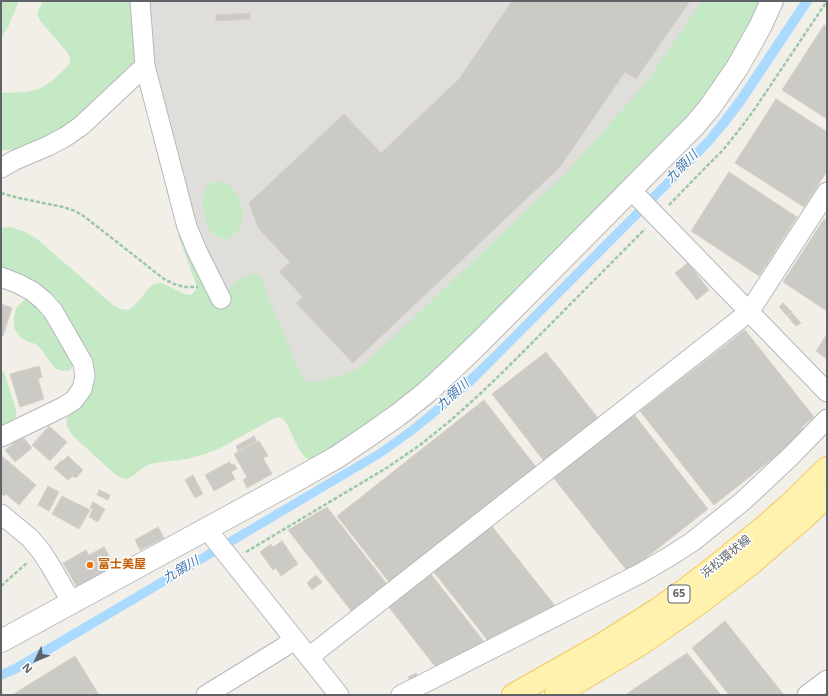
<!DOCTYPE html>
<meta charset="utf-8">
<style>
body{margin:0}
#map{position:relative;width:828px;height:696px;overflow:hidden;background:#f1efe8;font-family:"Noto Sans",sans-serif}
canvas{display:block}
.frame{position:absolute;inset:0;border:2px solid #5f6368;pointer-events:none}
.north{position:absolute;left:16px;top:640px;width:40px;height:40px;-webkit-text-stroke:3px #fff;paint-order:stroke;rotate:227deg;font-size:11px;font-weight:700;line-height:16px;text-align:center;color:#5f6368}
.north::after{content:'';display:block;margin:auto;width:14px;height:18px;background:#5f6368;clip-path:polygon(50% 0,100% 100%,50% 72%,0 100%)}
</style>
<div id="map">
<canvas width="828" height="696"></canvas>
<div class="frame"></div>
<div class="north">N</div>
</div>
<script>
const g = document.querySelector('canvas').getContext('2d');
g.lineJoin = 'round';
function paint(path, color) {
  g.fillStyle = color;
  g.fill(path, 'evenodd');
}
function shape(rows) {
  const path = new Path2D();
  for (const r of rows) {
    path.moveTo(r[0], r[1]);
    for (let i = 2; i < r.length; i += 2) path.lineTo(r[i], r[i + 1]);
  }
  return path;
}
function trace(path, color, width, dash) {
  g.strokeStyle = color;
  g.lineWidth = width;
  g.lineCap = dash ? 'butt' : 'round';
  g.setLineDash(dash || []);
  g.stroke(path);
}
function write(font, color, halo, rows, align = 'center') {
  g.font = font + ' "Noto Sans","Noto Sans JP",sans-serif';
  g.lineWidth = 3;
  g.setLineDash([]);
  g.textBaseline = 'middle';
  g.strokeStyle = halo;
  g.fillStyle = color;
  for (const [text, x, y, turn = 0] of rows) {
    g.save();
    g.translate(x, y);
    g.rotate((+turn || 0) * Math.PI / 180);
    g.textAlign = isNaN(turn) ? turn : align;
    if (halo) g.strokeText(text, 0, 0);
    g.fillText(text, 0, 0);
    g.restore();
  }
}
const industrial = shape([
 [146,1,764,1,306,458,300,451,197,237,151,65]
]);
const green = shape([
 [1,1,19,1,8,27,1,38],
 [43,1,134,1,137,56,134,65,62,131,18,149,1,150,1,93,26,92,39,89,52,81,67,67,70,63,70,58,68,53,42,23,38,17,38,11],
 [702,1,764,1,704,102,422,386,313,460,306,458,300,451,287,424,283,419,278,417,273,419,218,449,202,455,187,459,155,463,147,465,140,470,133,476,127,479,121,478,116,475,72,435,67,426,67,418,72,410,82,349,1,272,1,228,11,227,25,232,37,239,113,305,120,309,128,310,135,305,150,287,154,284,159,283,164,284,185,294,191,295,196,290,196,284,178,235,178,233,180,231,225,302,229,290,232,285,238,280,250,274,254,273,258,275,261,279,300,373,304,379,309,382,316,382,343,375,356,370,368,361,567,172,645,84],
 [216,181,226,183,233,188,240,199,243,215,241,225,236,233,228,239,219,238,213,234,207,225,202,203,203,194,208,185],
 [32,298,40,303,74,363,70,370,63,371,56,369,50,362,41,349,36,344,28,342,20,337,14,328,14,316,17,307,24,300],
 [1,369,5,375,16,410,16,417,12,424,1,432]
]);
const water = shape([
 [801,1,813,1,745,103,730,123,714,142,697,160,499,359,472,386,443,411,413,435,382,457,18,673,1,680,1,670,14,664,377,450,408,428,437,404,465,379,492,353,690,154,707,136,722,117,737,97]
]);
const building = shape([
 [512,1,690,1,636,79,625,72,560,167,353,363,296,303,303,297,279,272,290,262,258,228,249,203,344,114,381,153,459,79,512,1],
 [250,13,250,19,216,21,216,15,250,13],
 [824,25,827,27,827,119,782,90,824,25],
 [776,99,827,132,827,171,804,207,735,163,776,99],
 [729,172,797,217,759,276,691,231,729,172],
 [824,219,827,221,827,311,783,282,824,219],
 [688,263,709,290,697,300,675,273,688,263],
 [783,303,792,312,787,316,779,307,783,303],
 [1,304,12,308,3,336,1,335,1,304],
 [792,313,801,323,796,326,788,317,792,313],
 [745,330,814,417,802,427,806,432,714,505,640,411,745,330],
 [827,334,827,359,816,351,827,334],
 [546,352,598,418,544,461,492,394,546,352],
 [39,366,42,377,38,379,44,399,20,407,10,374,39,366],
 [484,400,536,467,389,582,337,516,484,400],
 [633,413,708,509,628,572,552,476,633,413],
 [49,426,67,442,50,461,32,445,49,426],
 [22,436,32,448,15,462,5,450,22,436],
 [254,436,257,441,238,451,236,446,254,436],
 [259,441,268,456,263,458,272,474,247,488,243,480,247,477,234,454,259,441],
 [68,456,83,470,76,478,73,476,68,480,54,468,62,460,63,461,68,456],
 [3,457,36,485,19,505,6,494,4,496,1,493,1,459,3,457],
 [229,462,232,465,234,464,237,469,231,472,235,479,214,491,205,475,229,462],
 [193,475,203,494,195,498,185,480,193,475],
 [48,486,59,492,49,511,38,505,48,486],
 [99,490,110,495,108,500,97,495,99,490],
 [62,496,90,510,79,529,52,514,62,496],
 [93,502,105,509,98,522,89,517,93,509,90,508,93,502],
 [327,507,387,584,352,612,288,530,327,507],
 [491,525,556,607,489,642,433,571,491,525],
 [158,527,164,538,140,550,135,540,158,527],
 [282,541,298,564,281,576,276,568,273,570,260,552,271,544,273,547,282,541],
 [104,547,116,568,78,589,63,563,86,550,89,555,104,547],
 [430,573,486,644,437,669,388,606,430,573],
 [316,575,322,582,312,590,307,583,316,575],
 [725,621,784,695,729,695,692,648,725,621],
 [687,653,721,695,625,695,687,653],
 [75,656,99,695,12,695,75,656],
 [416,673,419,679,412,683,408,677,416,673]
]);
const path = shape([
 [1,193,19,198,63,207,75,211,85,217,164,279,174,284,185,287,198,287],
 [669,205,705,168,723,150,739,130,754,110,827,1],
 [246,552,388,467,420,445,451,420,480,394,507,368,645,229],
 [1,586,28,562]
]);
const street = shape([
 [140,1,145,66,187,227,197,251,221,299],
 [1,168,15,160,48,146,65,137,81,126,145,66],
 [631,190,827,392],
 [1,277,19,284,32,291,43,300,53,311,83,363,85,376,82,389,74,400,63,407,1,437],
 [1,514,30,538,41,551,50,565,72,603],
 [209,528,213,537,339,695],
 [309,657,749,312,827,192],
 [206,695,284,647,294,639],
 [401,695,641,573,667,558,692,542,743,501,791,456,827,419],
 [807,695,827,680]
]);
const secondary = shape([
 [1,641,300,478,337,457,368,436,398,415,427,392,454,367,481,341,678,142,695,125,710,107,737,68,760,27,772,1]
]);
const primary = shape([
 [513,695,601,645,658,609,686,589,712,569,765,526,790,504,827,468],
 [556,695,641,644,697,605,752,563,804,518,827,496]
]);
const markers = [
 [90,565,4,"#e8710a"]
];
const shields = [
 [679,594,22]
];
const shieldNames = [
 ["65",679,594]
];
const streetNames = [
 ["浜松環状線",726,557,-39]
];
const foodNames = [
 ["富士美屋",98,565]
];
const waterNames = [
 ["九領川",682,167,-45],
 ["九領川",453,395,-42],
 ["九領川",181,570,-30]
];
paint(industrial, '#e0deda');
paint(green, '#c5e8c5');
paint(water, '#aadaff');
paint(building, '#cccac5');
trace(building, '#d6d1c6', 1);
trace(street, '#b5b8bc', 21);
trace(secondary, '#b6babf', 24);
trace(primary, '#f2c960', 24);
trace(path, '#9cc7a9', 2.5, [4, 2]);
trace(street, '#fff', 19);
trace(secondary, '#fff', 22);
trace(primary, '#fff2af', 22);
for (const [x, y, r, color] of markers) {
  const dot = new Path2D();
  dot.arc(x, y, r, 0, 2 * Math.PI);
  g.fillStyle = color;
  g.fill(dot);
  trace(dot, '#fff', 1.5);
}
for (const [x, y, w] of shields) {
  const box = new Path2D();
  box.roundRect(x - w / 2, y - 9, w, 18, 3);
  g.fillStyle = '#fff';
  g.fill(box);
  trace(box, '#5f6368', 1);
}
write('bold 11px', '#5f6368', null, shieldNames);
write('12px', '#5f6368', '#fff', streetNames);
write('bold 12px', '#c56008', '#fff', foodNames, 'left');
write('italic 13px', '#4174aa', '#fff', waterNames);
</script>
